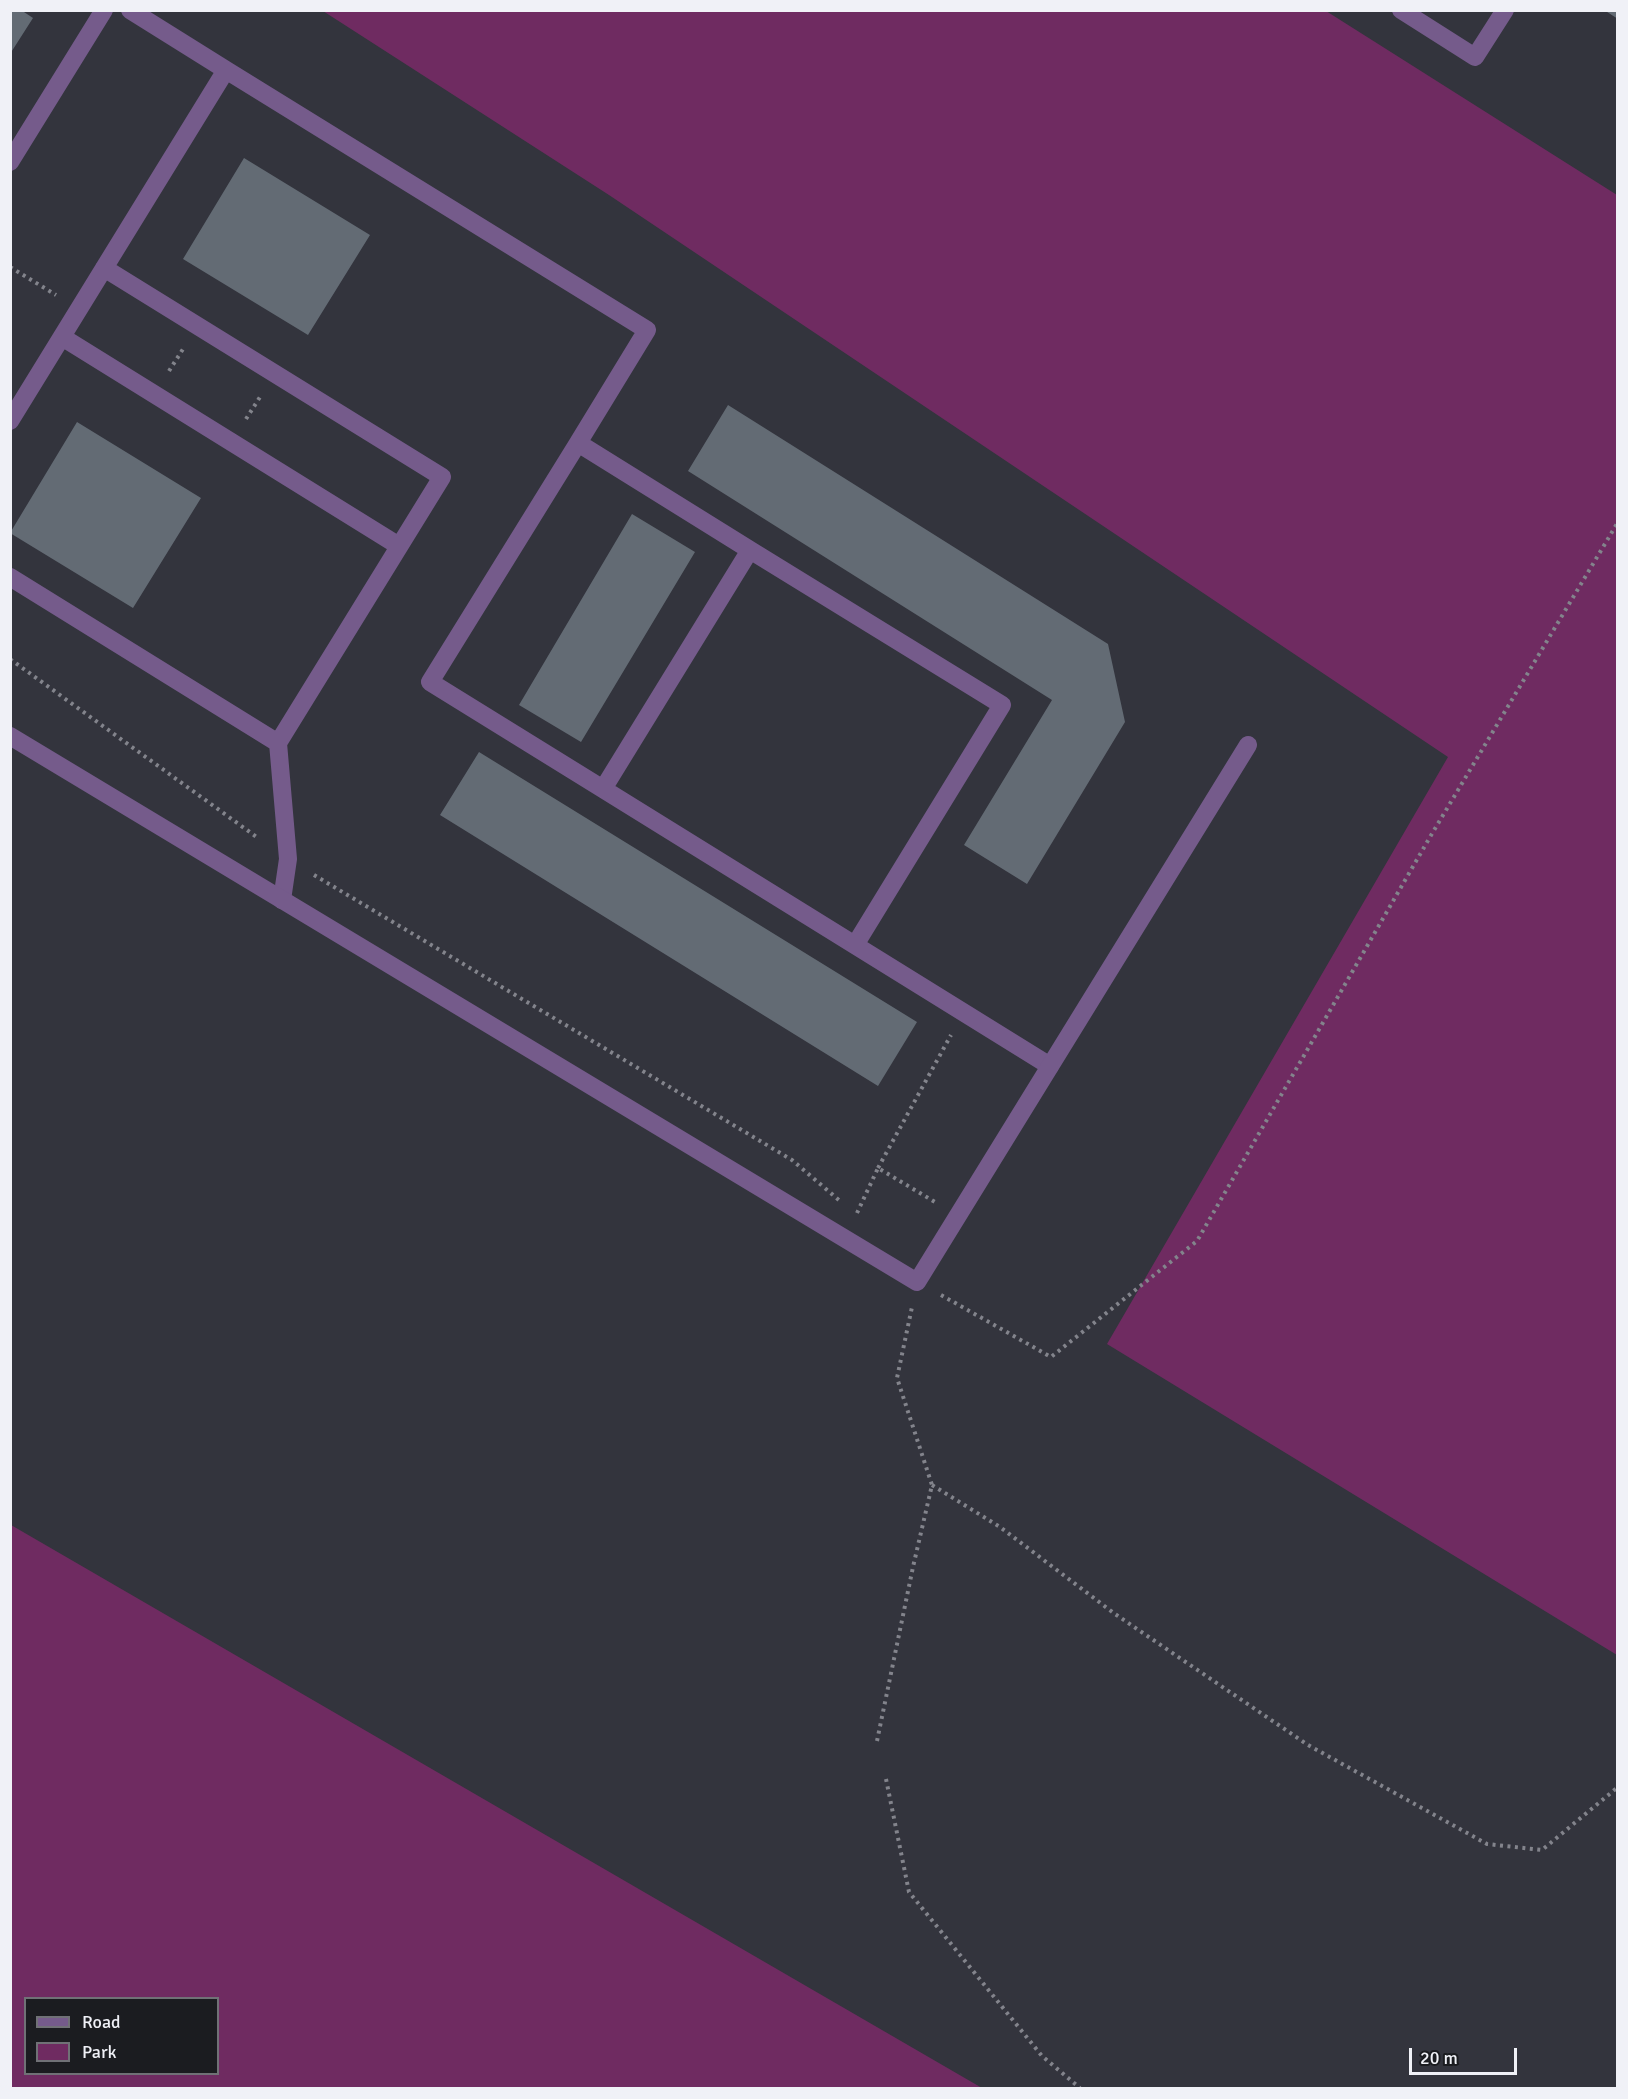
<!DOCTYPE html>
<style>
body{margin:0}
#map{position:relative;width:1628px;height:2099px;overflow:hidden;background:#33343d;font-family:Signika,sans-serif}
canvas{display:block}
.frame{position:absolute;inset:0;border:12px solid #f0f1f7;pointer-events:none}
.legend{position:absolute;left:24px;top:1997px;width:195px;height:78px;box-sizing:border-box;background:#1b1c20;border:2px solid #707176;margin:0;padding:8px 10px;list-style:none;font-size:18px;color:#f0f1f7}
.legend li{display:flex;align-items:center;gap:12px;height:30px}
.legend b{width:30px;border:2px solid #707176}
.scale{position:absolute;left:1409px;top:2048px;width:108px;height:27px;box-sizing:border-box;border:3px solid #f0f1f7;border-top:0;padding-left:8px;font-size:18px;line-height:21px;white-space:nowrap;color:#f0f1f7;-webkit-text-stroke:4px #1b1c20;paint-order:stroke}
</style>
<div id="map">
<canvas width="1628" height="2099"></canvas>
<div class="frame"></div>
<ul class="legend">
<li><b style="height:8px;background:#755b8b"></b>Road</li>
<li><b style="height:16px;background:#6f2b61"></b>Park</li>
</ul>
<div class="scale">20 m</div>
</div>
<script>
const g = document.querySelector('canvas').getContext('2d');
g.lineJoin = 'round';
function paint(path, color) {
  g.fillStyle = color;
  g.fill(path, 'evenodd');
}
function shape(rows) {
  const path = new Path2D();
  for (const r of rows) {
    path.moveTo(r[0], r[1]);
    for (let i = 2; i < r.length; i += 2) path.lineTo(r[i], r[i + 1]);
  }
  return path;
}
function trace(path, color, width, dash) {
  g.strokeStyle = color;
  g.lineWidth = width;
  g.lineCap = dash ? 'butt' : 'round';
  g.setLineDash(dash || []);
  g.stroke(path);
}
const green = shape([
 [323,11,1326,11,1617,195,1617,1655,1107,1344,1448,757,609,195],
 [11,1525,982,2088,11,2088],
 [26,1998,218,1998,218,2074,26,2074]
]);
const building = shape([
 [10,10,21,10,33,18,10,54],
 [1604,10,1618,10,1618,19],
 [244,158,370,235,308,335,183,259],
 [728,405,1108,644,1125,722,1027,884,964,845,1052,700,688,471],
 [77,422,201,498,133,608,10,533],
 [632,514,695,552,581,742,519,705],
 [479,752,917,1022,878,1086,440,815]
]);
const path = shape([
 [10,267,56,295],
 [169,371,183,349],
 [246,419,260,397],
 [10,659,258,838],
 [314,875,792,1160,840,1201],
 [878,1168,951,1035],
 [857,1213,878,1168,935,1202],
 [941,1295,1051,1357,1197,1241,1430,837,1618,522],
 [932,1485,1000,1527,1115,1614,1308,1745,1487,1844,1542,1850,1618,1787],
 [877,1741,913,1567,932,1485,897,1378,912,1307],
 [886,1779,909,1892,1042,2056,1080,2088]
]);
const lane = shape([
 [130,10,226,70],
 [1401,10,1475,57,1505,10],
 [10,162,104,10],
 [104,268,442,477,278,743,288,859,282,900],
 [62,337,399,546],
 [10,421,226,70,647,330,578,443,750,550],
 [578,443,430,682,603,789],
 [10,577,278,743],
 [855,945,1002,705,750,550,603,789,1050,1066]
]);
const street = shape([
 [10,736,917,1282,1248,745]
]);
paint(green, '#6f2b61');
paint(building, '#636b74');
trace(path, '#83848c', 4, [3, 4.5]);
trace(lane, '#755b8b', 18);
trace(street, '#755b8b', 18);
</script>
